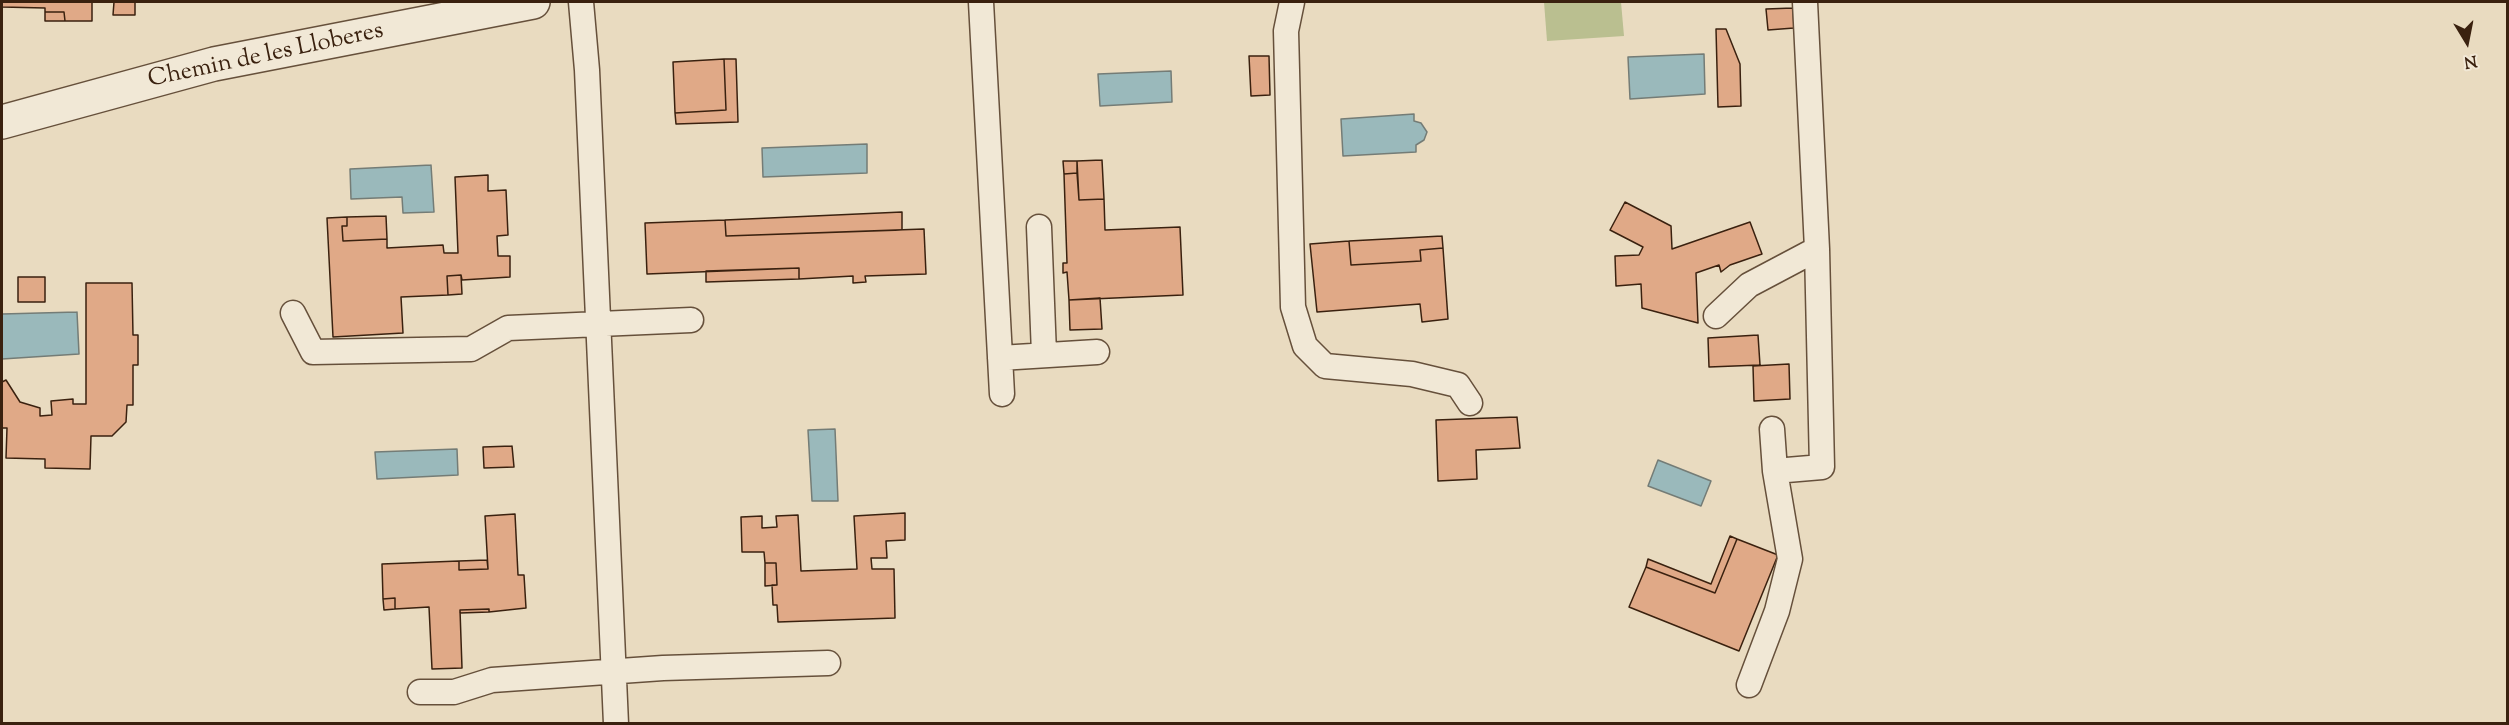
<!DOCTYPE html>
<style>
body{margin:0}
#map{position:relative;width:2509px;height:725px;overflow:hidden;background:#e9dbc0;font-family:"Sorts Mill Goudy",serif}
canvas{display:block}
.frame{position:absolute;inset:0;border:3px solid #3a210f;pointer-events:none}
.north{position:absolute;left:2437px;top:12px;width:60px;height:60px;-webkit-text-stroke:4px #f1e8d6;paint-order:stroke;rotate:170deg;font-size:16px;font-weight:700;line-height:24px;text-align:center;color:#3a210f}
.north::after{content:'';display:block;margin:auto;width:21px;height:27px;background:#3a210f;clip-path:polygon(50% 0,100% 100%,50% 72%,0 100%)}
</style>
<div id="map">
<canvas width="2509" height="725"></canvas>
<div class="frame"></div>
<div class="north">N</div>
</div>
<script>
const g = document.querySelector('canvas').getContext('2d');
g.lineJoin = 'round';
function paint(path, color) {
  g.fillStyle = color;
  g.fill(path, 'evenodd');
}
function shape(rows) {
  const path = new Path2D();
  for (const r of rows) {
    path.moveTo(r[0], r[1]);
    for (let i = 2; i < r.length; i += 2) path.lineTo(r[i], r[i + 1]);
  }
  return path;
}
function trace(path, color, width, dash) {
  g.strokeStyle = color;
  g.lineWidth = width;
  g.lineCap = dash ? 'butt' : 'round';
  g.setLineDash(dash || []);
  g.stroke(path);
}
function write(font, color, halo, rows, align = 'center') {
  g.font = font + ' "Sorts Mill Goudy",serif';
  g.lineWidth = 5;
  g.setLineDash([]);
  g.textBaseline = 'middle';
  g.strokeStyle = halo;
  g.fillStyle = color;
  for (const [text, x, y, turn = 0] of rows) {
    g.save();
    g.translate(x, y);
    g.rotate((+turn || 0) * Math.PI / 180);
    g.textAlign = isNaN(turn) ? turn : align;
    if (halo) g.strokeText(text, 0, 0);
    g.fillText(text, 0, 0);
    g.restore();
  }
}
const green = shape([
 [1544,2,1621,2,1624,36,1547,41]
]);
const water = shape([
 [1704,54,1705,94,1630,99,1628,57,1704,54],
 [1171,71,1172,102,1100,106,1098,74,1171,71],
 [1414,114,1414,121,1421,123,1427,132,1424,140,1416,145,1416,152,1343,156,1341,119,1414,114],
 [867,144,867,173,763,177,762,148,867,144],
 [431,165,434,212,403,213,402,197,351,199,350,169,431,165],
 [77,312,79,354,2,359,2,314,77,312],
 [835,429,838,501,812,501,808,430,835,429],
 [457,449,458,475,377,479,375,452,457,449],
 [1658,460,1711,481,1701,506,1648,486,1658,460]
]);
const building = shape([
 [2,2,92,2,92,21,65,21,64,12,45,12,45,8,2,7,2,2],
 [114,2,135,2,135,15,113,15,114,2],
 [1793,8,1794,28,1768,30,1766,9,1793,8],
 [45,12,64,12,65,21,45,21,45,12],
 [1716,29,1726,29,1740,64,1741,106,1718,107,1716,29],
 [1249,56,1269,56,1270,95,1251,96,1249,56],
 [724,59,726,110,675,113,673,62,724,59],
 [724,59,736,59,738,122,676,124,675,113,726,110,724,59],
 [1102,160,1104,199,1079,200,1077,161,1102,160],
 [1063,161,1077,161,1077,173,1064,174,1063,161],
 [1077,173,1079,200,1104,199,1105,230,1180,227,1183,295,1069,300,1067,272,1063,273,1063,263,1067,263,1064,174,1077,173],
 [488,175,488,191,506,190,508,235,497,236,498,256,510,256,510,277,462,280,461,275,447,276,448,295,401,297,403,333,333,337,327,218,347,217,347,226,342,226,343,241,387,239,387,248,443,245,444,253,458,253,455,177,488,175],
 [1625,202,1671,226,1672,249,1750,222,1762,254,1730,265,1721,272,1719,265,1696,273,1698,323,1642,308,1641,284,1616,286,1615,256,1639,255,1643,247,1610,230,1625,202],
 [902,212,902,230,726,236,725,220,902,212],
 [386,216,387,239,343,241,342,226,347,226,347,217,386,216],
 [725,220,726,236,924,229,926,274,865,276,866,282,853,283,853,276,799,279,799,268,647,274,645,223,725,220],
 [1442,236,1443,248,1420,250,1421,261,1351,265,1349,241,1442,236],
 [1349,241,1351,265,1421,261,1420,250,1443,248,1448,319,1422,322,1420,304,1317,312,1310,244,1349,241],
 [799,268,799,279,706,282,706,271,799,268],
 [461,275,462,294,448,295,447,276,461,275],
 [18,277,45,277,45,302,18,302,18,277],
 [86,283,132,283,133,335,138,335,138,365,133,365,133,405,127,405,126,422,112,436,91,436,90,469,45,468,45,459,6,458,7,428,2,428,2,382,6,380,20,402,40,408,40,416,52,415,51,401,73,399,73,404,86,404,86,283],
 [1100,298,1102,329,1070,330,1069,300,1100,298],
 [1758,335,1760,365,1709,367,1708,338,1758,335],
 [1789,364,1790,399,1754,401,1753,366,1789,364],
 [1517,417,1520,448,1476,450,1477,479,1438,481,1436,420,1517,417],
 [512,446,514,467,484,468,483,447,512,446],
 [905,513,905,540,886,541,887,558,871,558,872,569,894,569,895,618,778,622,777,605,773,605,772,585,777,585,776,563,765,563,764,552,742,552,741,517,762,516,762,528,777,527,776,516,798,515,801,571,857,569,854,516,905,513],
 [515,514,518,575,524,575,526,608,489,612,489,609,460,610,462,668,432,669,429,607,395,609,395,598,383,599,382,564,459,561,459,570,488,569,485,516,515,514],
 [1730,536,1737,539,1715,593,1646,567,1648,559,1711,584,1730,536],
 [1737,539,1778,555,1739,651,1629,607,1646,567,1715,593,1737,539],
 [487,560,488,569,459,570,459,561,487,560],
 [765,563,776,563,777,585,765,586,765,563],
 [395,598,395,609,384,610,383,599,395,598],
 [489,609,489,612,460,613,460,610,489,609]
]);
const lane = shape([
 [581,2,587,70,616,724],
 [981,2,1002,394],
 [1292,2,1286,31,1293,307,1305,346,1325,366,1412,374,1458,385,1470,403],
 [1039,227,1044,354],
 [293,313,313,352,471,349,508,328,691,320],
 [1716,316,1749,285,1817,249],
 [1000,358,1097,352],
 [1775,471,1822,467,1817,249,1805,2],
 [1749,685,1777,611,1790,559,1775,471,1772,429],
 [420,692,454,692,492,680,663,668,828,663]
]);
const street = shape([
 [2,122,214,64,533,2]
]);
const streetNames = [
 ["Chemin de les Lloberes",266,57,-12]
];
paint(green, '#babf90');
paint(water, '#9ab9bb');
trace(water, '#747c76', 1.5);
paint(building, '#e0a987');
trace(building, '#3a210f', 1.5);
trace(lane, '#66503b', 27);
trace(street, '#66503b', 36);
trace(lane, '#f1e8d6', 24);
trace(street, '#f1e8d6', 33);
write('24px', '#3a210f', '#f1e8d6', streetNames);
</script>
